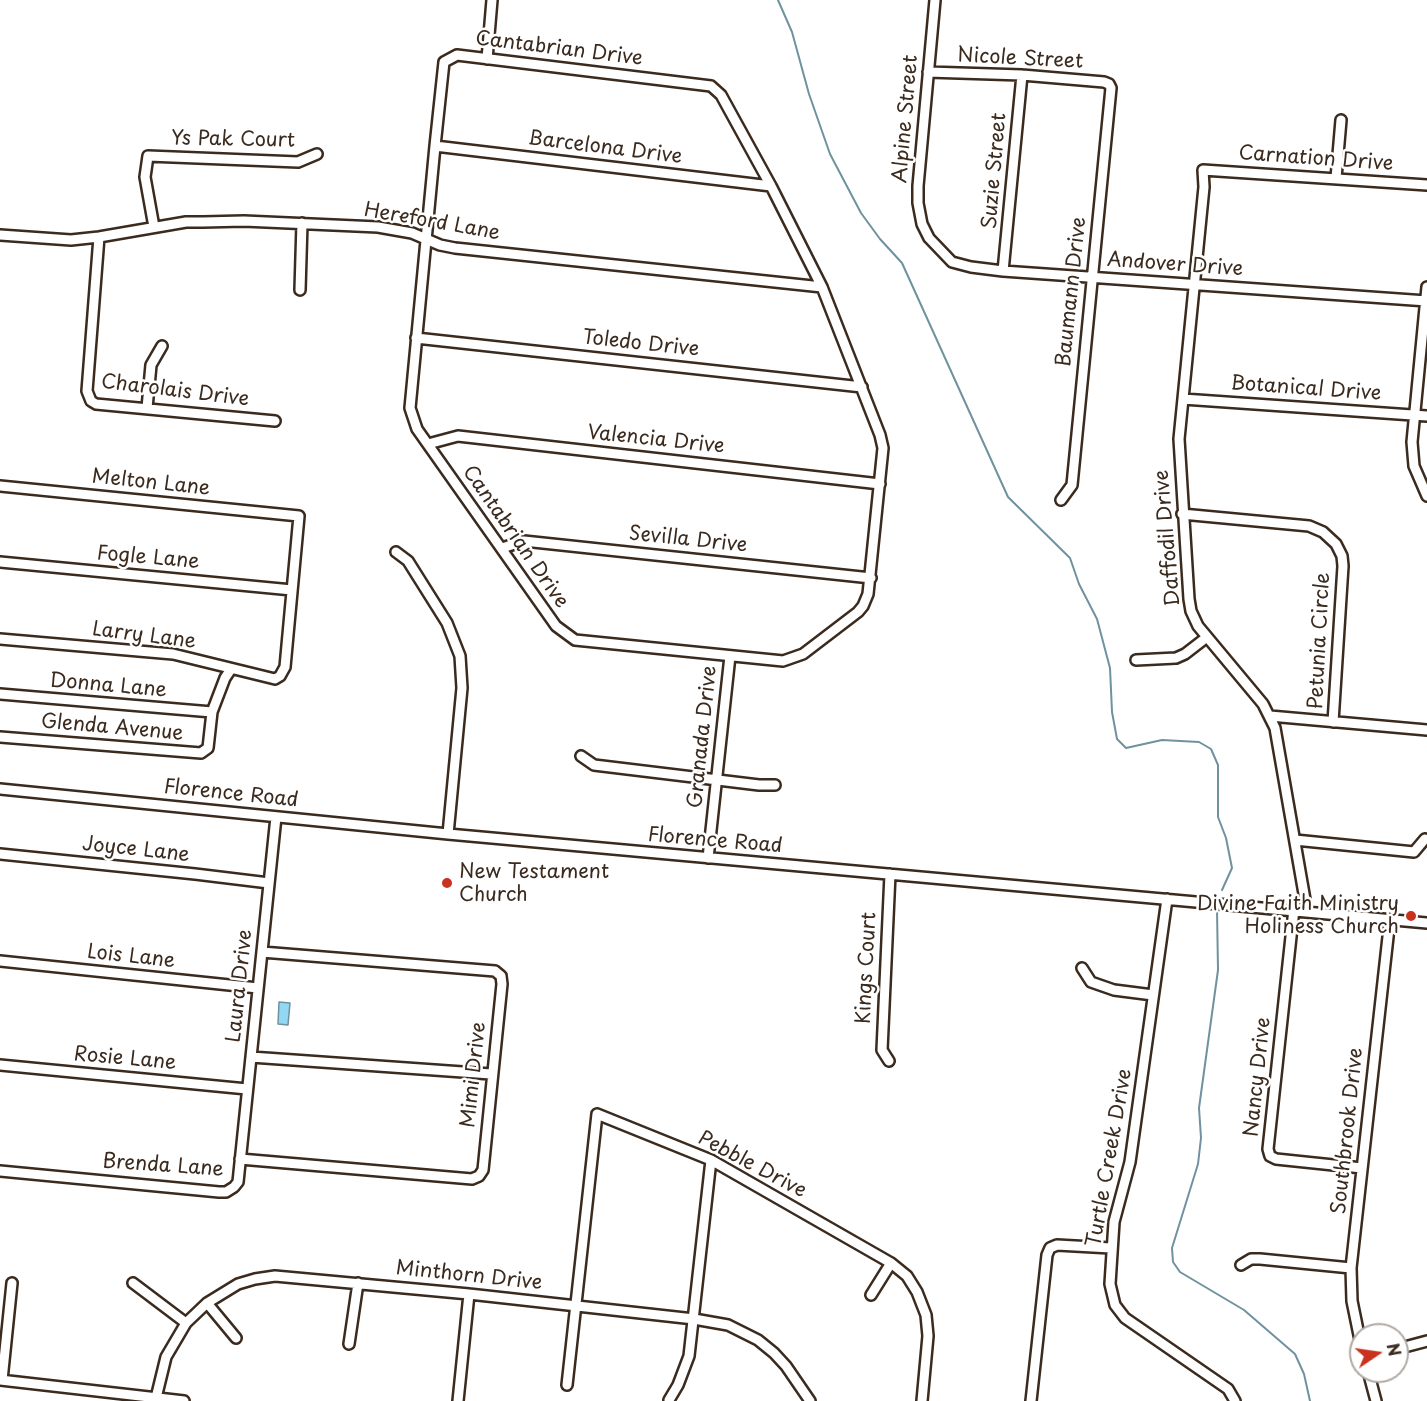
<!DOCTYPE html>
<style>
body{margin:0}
#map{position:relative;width:1427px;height:1401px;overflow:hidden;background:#fff;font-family:"Playpen Sans",sans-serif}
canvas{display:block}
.north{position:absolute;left:1349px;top:1323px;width:60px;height:60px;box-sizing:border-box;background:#fff;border:2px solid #b1aaa5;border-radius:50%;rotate:77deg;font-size:16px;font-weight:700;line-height:24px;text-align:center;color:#3b2a1e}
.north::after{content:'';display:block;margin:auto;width:21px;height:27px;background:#c8321e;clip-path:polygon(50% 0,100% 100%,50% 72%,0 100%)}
</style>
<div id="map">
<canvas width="1427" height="1401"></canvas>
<div class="north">N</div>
</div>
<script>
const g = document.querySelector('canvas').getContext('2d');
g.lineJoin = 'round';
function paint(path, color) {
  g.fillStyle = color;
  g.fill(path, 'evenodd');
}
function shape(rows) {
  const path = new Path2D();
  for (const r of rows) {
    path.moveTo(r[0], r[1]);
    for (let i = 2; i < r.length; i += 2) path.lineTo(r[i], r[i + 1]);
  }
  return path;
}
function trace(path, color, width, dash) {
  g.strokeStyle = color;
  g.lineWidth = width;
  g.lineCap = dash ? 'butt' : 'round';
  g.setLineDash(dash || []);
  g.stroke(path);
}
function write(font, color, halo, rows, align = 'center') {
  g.font = font + ' "Playpen Sans",sans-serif';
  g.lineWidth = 5;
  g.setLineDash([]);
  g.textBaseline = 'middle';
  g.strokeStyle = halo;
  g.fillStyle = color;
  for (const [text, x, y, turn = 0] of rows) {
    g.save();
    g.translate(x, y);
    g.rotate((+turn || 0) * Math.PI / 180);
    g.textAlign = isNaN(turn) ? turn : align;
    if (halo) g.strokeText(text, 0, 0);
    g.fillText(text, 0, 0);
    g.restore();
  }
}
const water = shape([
 [279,1002,290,1003,288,1025,278,1024,279,1002]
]);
const stream = shape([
 [778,0,792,32,809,94,830,154,861,213,880,239,902,263,1008,497,1070,558,1079,584,1097,619,1110,668,1112,712,1117,739,1126,748,1162,740,1199,742,1211,749,1218,765,1218,817,1226,838,1232,868,1222,890],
 [1217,910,1218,970,1199,1108,1201,1138,1198,1164,1172,1248,1173,1262,1180,1272,1244,1310,1295,1354,1304,1374,1310,1401]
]);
const minor = shape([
 [935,0,918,186,918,203,922,224,929,238,952,262,971,267,1003,271,1427,301],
 [457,55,711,86,721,95,771,186,822,287,880,435,883,448,868,594,863,606,858,612,803,654,783,661,575,640,556,626,417,429,410,408,435,146,444,62,457,55],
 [487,59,492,0],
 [928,72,1022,75,1104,82,1109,84,1111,88,1072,485,1061,500],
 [435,146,771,186],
 [1336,178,1341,120],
 [154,227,145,177,148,156,298,162,317,154],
 [0,235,71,240,99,237,186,222,203,222,244,221,378,227,412,233,440,245,455,248,822,287],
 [99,237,87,391,91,401,96,404,275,421],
 [1003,271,1022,75],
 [1427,287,1412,442,1414,466,1427,496],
 [300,290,302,223],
 [416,338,862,387],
 [1183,399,1427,416],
 [147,408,151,365,162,346],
 [428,444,458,436,880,484],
 [0,486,299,516,285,667,280,676,275,679,173,654,0,639],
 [1182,514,1309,526,1323,532,1336,544,1342,556,1343,566,1333,722],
 [502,548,524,541,871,578],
 [396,552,408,561,447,623,460,656,462,688,448,834],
 [0,562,292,590],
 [1136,660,1176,658,1185,654,1207,637],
 [0,694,212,712],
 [1270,716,1427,730],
 [0,737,201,753,208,748,212,712,225,678,231,669],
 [581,756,594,765,759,785,775,785],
 [0,789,448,834,1427,923],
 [1295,840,1414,852,1425,839],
 [0,854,195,874,269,883],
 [708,858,730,656],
 [1167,899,1130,1162,1114,1222,1110,1284,1115,1305,1125,1318,1228,1389,1235,1401],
 [1294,909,1268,1149,1270,1156,1276,1159,1362,1168],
 [1307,911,1275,728,1263,704,1198,626,1191,611,1189,599,1179,439,1204,187,1203,170,1427,185],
 [0,961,258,988],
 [1082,968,1091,982,1114,990,1153,995],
 [251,1057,491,1074],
 [889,1061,882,1050,890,874],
 [0,1065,247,1089],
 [240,1159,472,1179,479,1176,483,1170,502,984,501,976,495,971,262,952],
 [0,1171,219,1192,226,1192,234,1187,238,1182,276,817],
 [1241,1265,1251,1259,1260,1259,1351,1268],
 [133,1283,186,1323],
 [871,1295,891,1263],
 [207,1303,236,1338],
 [349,1344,358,1283],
 [1361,1345,1352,1301,1351,1268,1390,919],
 [1397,1349,1427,1341],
 [1368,1371,1376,1401],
 [0,1380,184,1401],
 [2,1380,12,1283],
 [567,1385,597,1114,711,1160,891,1263,907,1276,917,1292,926,1315,928,1336,922,1401],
 [156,1398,166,1357,186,1323,207,1303,238,1284,255,1279,275,1276,469,1294,694,1319,728,1325,758,1340,774,1353,786,1366,810,1401],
 [669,1400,678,1385,689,1356,711,1160],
 [458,1401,469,1294],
 [1031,1401,1047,1255,1050,1248,1057,1245,1111,1248]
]);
const markers = [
 [447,883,6,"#c8321e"],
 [1411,916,6,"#c8321e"]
];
const streetNames = [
 ["Cantabrian Drive",559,49,7],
 ["Nicole Street",1020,59,3],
 ["Alpine Street",906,119,-85],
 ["Ys Pak Court",233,140,1],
 ["Barcelona Drive",605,148,7],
 ["Carnation Drive",1316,159,4],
 ["Suzie Street",995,171,-85],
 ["Hereford Lane",432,222,10],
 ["Andover Drive",1175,265,4],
 ["Baumann Drive",1072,292,-84],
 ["Toledo Drive",641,344,6],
 ["Botanical Drive",1306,389,4],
 ["Charolais Drive",175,391,7],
 ["Valencia Drive",656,440,6],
 ["Melton Lane",151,483,6],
 ["Cantabrian Drive",515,537,55],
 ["Daffodil Drive",1168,538,-95],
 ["Sevilla Drive",688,540,6],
 ["Fogle Lane",148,558,5],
 ["Larry Lane",144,636,7],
 ["Petunia Circle",1320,641,-87],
 ["Donna Lane",108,686,5],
 ["Glenda Avenue",112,728,5],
 ["Granada Drive",703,737,-84],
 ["Florence Road",231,794,6],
 ["Florence Road",715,841,5],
 ["Joyce Lane",136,850,6],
 ["Lois Lane",131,957,6],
 ["Kings Court",867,968,-87],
 ["Laura Drive",240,986,-84],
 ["Rosie Lane",125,1059,5],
 ["Mimi Drive",474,1075,-84],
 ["Nancy Drive",1258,1077,-84],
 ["Southbrook Drive",1348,1131,-84],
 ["Turtle Creek Drive",1110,1158,-80],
 ["Pebble Drive",752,1165,28],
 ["Brenda Lane",163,1166,4],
 ["Minthorn Drive",469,1276,6]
];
const poiNames = [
 ["New Testament",459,872],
 ["Church",459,895],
 ["Divine Faith Ministry",1399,904,"right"],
 ["Holiness Church",1399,927,"right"]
];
paint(water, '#92d7f4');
trace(water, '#6f929e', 1.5);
trace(stream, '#6f929e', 2);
trace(minor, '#3b2a1e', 14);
trace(minor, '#fff', 9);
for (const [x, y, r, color] of markers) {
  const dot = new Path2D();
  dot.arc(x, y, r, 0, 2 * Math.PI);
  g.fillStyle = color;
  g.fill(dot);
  trace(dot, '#fff', 2);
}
write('20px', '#3b2a1e', '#fff', streetNames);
write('20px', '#3b2a1e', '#fff', poiNames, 'left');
</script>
